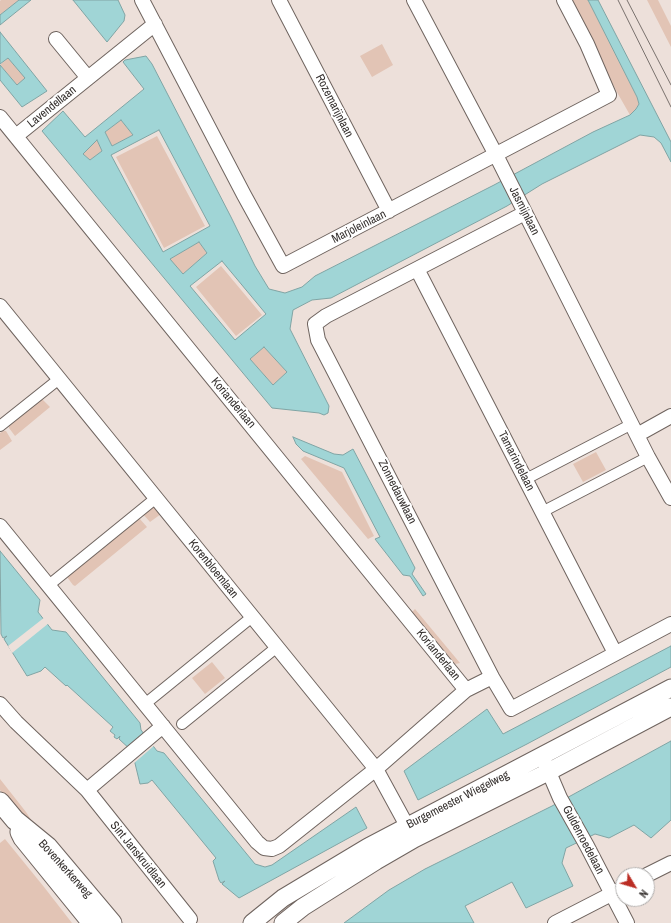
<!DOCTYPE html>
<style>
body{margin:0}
#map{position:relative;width:671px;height:923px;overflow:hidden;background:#ede0da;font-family:"Archivo Narrow",sans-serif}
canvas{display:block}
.north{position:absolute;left:615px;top:867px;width:40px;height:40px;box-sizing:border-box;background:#fff;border:1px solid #afadac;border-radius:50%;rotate:128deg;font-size:11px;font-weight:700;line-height:16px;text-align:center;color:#36312f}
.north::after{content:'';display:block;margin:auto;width:14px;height:18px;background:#bb2d24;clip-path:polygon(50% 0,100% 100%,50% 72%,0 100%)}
</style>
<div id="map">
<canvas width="671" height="923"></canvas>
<div class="north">N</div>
</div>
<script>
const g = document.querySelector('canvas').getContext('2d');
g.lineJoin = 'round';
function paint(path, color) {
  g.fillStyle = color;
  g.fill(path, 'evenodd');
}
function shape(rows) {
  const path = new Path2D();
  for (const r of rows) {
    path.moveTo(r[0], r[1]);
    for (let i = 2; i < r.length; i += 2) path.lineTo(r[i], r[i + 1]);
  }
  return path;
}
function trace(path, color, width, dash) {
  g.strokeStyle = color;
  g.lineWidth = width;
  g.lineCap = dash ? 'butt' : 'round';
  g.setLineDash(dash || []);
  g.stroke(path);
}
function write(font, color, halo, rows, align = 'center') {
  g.font = font + ' "Archivo Narrow",sans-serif';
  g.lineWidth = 4;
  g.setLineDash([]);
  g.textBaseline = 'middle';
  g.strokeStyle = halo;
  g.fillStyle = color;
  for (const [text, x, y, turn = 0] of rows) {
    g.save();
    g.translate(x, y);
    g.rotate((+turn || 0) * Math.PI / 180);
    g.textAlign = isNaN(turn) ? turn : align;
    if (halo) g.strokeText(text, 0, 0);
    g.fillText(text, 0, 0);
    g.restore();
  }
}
const green = shape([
 [1,0,19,0,0,15,0,1],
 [570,0,588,0,637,97,639,104,636,109,630,115,618,94],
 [647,0,658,0,671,26,671,47],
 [382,44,393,65,372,77,360,56],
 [8,58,26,78,17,85,0,65],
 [121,120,133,135,112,146,105,132],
 [157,136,205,226,164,248,116,157],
 [97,140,102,151,90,160,83,154],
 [199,242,207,253,183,274,169,259],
 [221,266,262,315,236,336,196,287],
 [264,347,287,372,273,385,250,359],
 [42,399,50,407,15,436,9,428,9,426],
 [3,431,6,431,12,441,0,450,0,433],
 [596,452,606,470,583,482,573,464],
 [305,456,342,472,374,536,368,539,301,459],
 [153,504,161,514,150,522,142,513],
 [139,518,147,527,75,586,73,585,67,577],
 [415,609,460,663,455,664,412,612],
 [212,662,225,678,205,694,192,678],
 [0,779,26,812,39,832,10,802,0,790],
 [5,839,44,887,72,923,0,923,0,843]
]);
const water = shape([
 [19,0,31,0,0,25,0,15,19,0],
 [73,0,118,0,125,15,124,21,107,42,73,0],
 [588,0,598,0,671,142,671,162,661,143,654,137,640,135,542,184,507,206,331,298,312,300,293,310,290,329,329,406,328,413,324,415,319,413,272,408,42,131,63,111,85,137,144,89,123,62,125,60,146,56,152,64,231,217,255,266,269,289,285,293,302,287,315,276,494,185,593,132,630,115,636,109,639,104,637,97,588,0],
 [121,120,133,135,112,146,105,132,121,120],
 [159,130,210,226,163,252,111,155,159,130],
 [97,140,102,151,90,160,83,154,97,140],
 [199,242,207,253,183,274,170,259,199,242],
 [222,261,266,314,235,340,190,286,222,261],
 [264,347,287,372,273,385,250,359,264,347],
 [0,32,47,91,22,107,0,80,0,65,17,85,25,78,8,58,0,64,0,32],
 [293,437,334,454,343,455,353,449,415,568,412,574,426,594,423,596,410,576,403,575,375,539,380,537,344,468,303,451,296,444,293,437],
 [0,551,40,600,38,612,52,630,66,632,140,723,141,730,157,751,164,753,255,864,265,867,272,865,356,807,367,828,239,898,222,884,225,881,221,883,219,880,213,861,216,858,152,780,148,783,140,784,132,751,119,739,120,736,117,739,114,737,115,735,110,731,113,727,67,685,66,686,45,667,41,671,27,676,4,639,7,636,3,638,1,634,0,551],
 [671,646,671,667,527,744,418,800,404,771,487,709,503,734,671,646],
 [671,741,671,820,651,838,634,825,609,838,595,834,566,848,562,863,573,886,526,908,512,882,465,906,474,923,344,923,389,890,425,869,552,806,671,741]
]);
const pier = shape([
 [45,617,49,623,12,653,8,646],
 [146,733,155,745,133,764,130,752]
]);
const pedestrian = shape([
 [0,426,59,379],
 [526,479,632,424],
 [542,512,648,457],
 [49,585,156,498],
 [145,704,252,617],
 [182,724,277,647]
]);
const minor = shape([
 [142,0,244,195,283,266,609,95,587,44,564,0],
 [279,0,389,211],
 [414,0,496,155,648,457,671,498],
 [56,39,88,78],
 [0,117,466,690],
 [16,136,155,24],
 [525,213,326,316,315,324,318,340,492,677,511,709,671,624],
 [417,269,615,653],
 [0,306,376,769,412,835],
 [637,435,671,416],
 [0,526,257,842,264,848,272,849,279,846,376,769,466,690,492,677],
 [0,704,16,722,87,790,190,919],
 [545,763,560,798,587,846,627,923],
 [87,790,163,726],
 [647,875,671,863],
 [555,923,623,888]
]);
const tertiary = shape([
 [252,923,283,898,368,847,671,688],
 [283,923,303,907,376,861,414,839,548,772,671,707]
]);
const secondary = shape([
 [0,802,15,820,48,847,112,923],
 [20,832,23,838,92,923]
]);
const tram = shape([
 [618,0,671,107],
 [627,0,671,85]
]);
const streetNames = [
 ["Rozemarijnlaan",334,106,63],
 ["Lavendellaan",52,107,-39],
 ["Jasmijnlaan",524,211,63],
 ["Marjoleinlaan",359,227,-27],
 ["Korianderlaan",233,403,50],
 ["Tamarindelaan",516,461,63],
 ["Zonnedauwlaan",397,492,63],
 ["Korenbloemlaan",213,569,51],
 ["Korianderlaan",438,655,51],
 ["Burgemeester Wiegelweg",458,800,-27],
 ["Guldenroedelaan",583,840,62],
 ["Sint Janskruidlaan",138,855,51],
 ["Bovenkerkerweg",65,869,48]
];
paint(green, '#e2c4b5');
paint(water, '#a0d5d6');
trace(water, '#80a4a4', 1);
paint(pier, '#ede0da');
trace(pedestrian, '#6f645f', 12);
trace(minor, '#6f645f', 16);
trace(tertiary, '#6f645f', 19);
trace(secondary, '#6f645f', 21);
trace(pedestrian, '#fff', 10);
trace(minor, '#fff', 14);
trace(tertiary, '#fff', 17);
trace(secondary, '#fff', 19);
trace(tram, '#79716d', 1);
write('12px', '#36312f', '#fff', streetNames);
</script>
